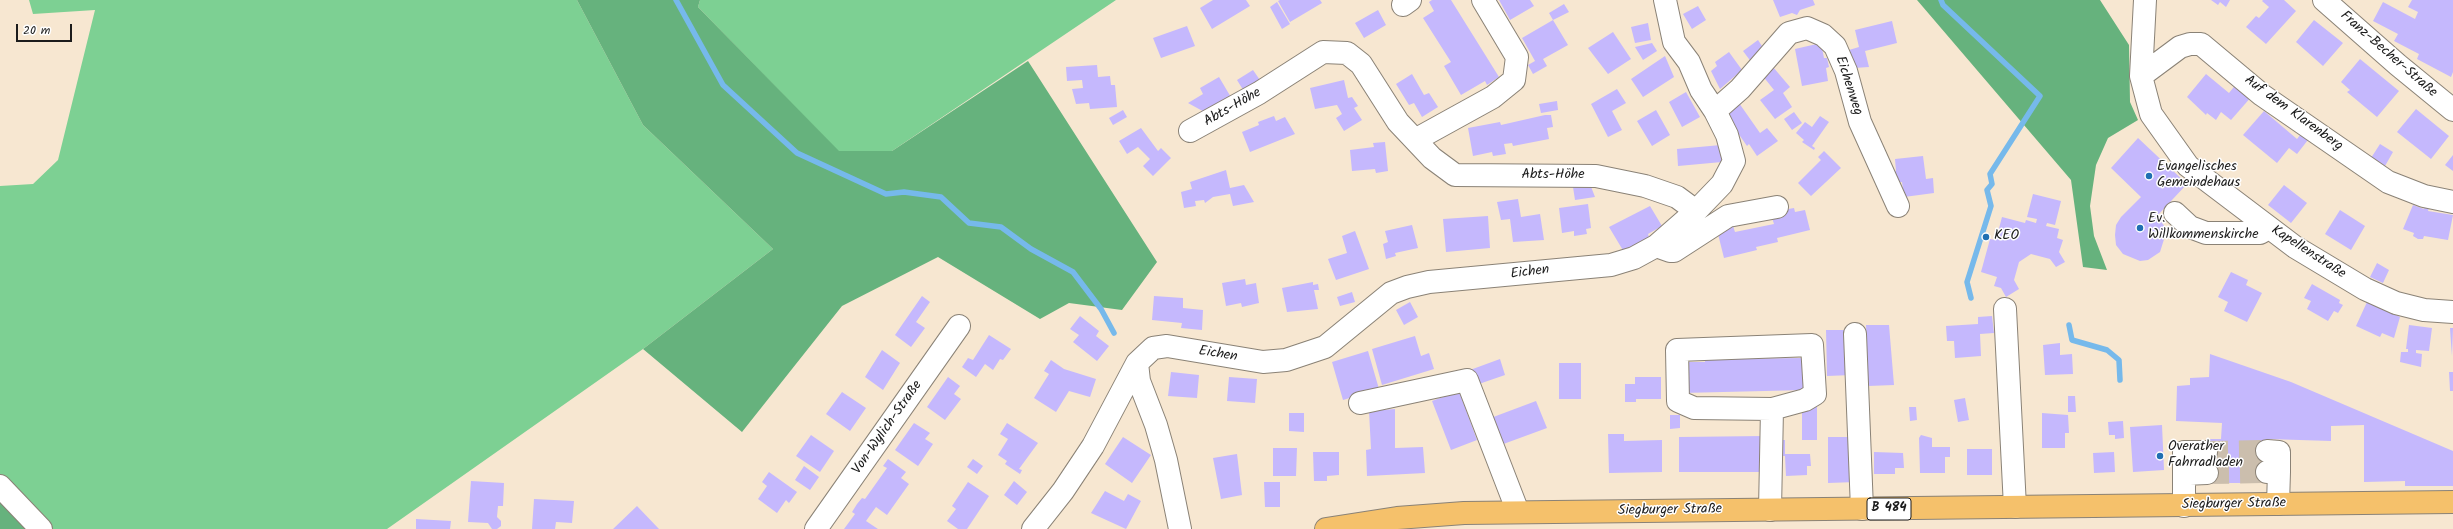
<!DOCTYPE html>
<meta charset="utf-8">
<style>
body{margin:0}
#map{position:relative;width:2453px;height:529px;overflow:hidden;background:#f7e7d1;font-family:Kalam,sans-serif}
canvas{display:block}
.scale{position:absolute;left:16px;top:24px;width:56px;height:18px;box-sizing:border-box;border:2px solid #1c1c1c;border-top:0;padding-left:5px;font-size:12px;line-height:14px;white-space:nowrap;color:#1c1c1c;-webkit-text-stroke:3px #fff;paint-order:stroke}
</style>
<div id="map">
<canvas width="2453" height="529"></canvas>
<div class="scale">20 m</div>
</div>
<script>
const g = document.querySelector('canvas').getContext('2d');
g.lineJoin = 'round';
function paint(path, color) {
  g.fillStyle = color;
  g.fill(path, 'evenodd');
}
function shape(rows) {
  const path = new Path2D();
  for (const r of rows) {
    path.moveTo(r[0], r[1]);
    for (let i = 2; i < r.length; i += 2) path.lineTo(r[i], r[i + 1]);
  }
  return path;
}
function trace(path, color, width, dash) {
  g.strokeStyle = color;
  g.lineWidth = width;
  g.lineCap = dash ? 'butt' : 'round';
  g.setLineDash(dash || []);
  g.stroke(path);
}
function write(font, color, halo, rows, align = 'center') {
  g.font = font + ' Kalam,sans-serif';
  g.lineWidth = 3;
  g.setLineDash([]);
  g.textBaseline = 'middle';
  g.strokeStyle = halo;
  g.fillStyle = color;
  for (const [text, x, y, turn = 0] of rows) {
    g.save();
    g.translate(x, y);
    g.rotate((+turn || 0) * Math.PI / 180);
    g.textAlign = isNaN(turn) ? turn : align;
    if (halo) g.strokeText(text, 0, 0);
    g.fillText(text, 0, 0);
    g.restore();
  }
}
const green = shape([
 [29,0,577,0,643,125,773,249,643,349,387,529,41,529,0,486,0,186,33,184,58,160,95,10,33,14],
 [700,0,1116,0,892,151,838,151,698,7]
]);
const forest = shape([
 [577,0,700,0,698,7,839,151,892,151,1028,61,1157,262,1122,310,1069,303,1040,319,938,257,842,306,742,432,643,349,773,249,643,125],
 [1917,0,2100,0,2129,45,2130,102,2138,120,2108,138,2096,165,2090,206,2094,236,2107,270,2083,267,2071,180],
 [0,486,41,529,0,529]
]);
const stream = shape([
 [676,0,723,85,797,153,886,194,904,192,941,197,969,223,1001,227,1031,249,1073,272,1101,309,1114,333],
 [1941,0,1943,5,2040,96,1990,174,1992,184,1987,190,1991,206,1967,282,1971,298],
 [2069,325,2072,340,2107,350,2119,360,2120,380]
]);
const building = shape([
 [1213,0,1246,0,1250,6,1212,29,1200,8],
 [1280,0,1320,0,1322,3,1290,22,1278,1],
 [1432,0,1451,0,1499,77,1487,85,1485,81,1461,95,1444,66,1451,62,1423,18,1434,11,1429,2],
 [1499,0,1530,0,1534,6,1510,20],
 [1773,0,1813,0,1815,5,1800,10,1797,15,1792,13,1780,17],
 [2211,0,2230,0,2226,7,2220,2,2218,5],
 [2263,0,2284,0,2296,11,2266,44,2246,27,2256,16,2259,18,2269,7,2262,1],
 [2412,0,2453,0,2453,72,2451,77,2417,59,2419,54,2394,41,2398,34,2373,21,2383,2,2415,19,2418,12,2408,7],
 [1277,2,1290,24,1282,29,1270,7],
 [1564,4,1569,12,1553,20,1549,13],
 [1698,6,1706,20,1692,29,1683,14],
 [1378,10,1386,25,1364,38,1355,23],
 [1553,20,1568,45,1543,59,1547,66,1533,74,1528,65,1535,61,1522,38],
 [2314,20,2343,43,2323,66,2296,42],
 [1892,21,1897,43,1865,51,1869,67,1854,68,1849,50,1859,47,1855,30],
 [1648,23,1651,40,1635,43,1631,27],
 [1187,26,1195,46,1161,58,1153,38],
 [1613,32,1631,59,1608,74,1588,48],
 [1758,40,1766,52,1752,63,1743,51],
 [1652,43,1657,51,1643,60,1635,47],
 [1821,43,1824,58,1827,58,1829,67,1826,68,1828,81,1802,86,1795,49],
 [1729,52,1742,70,1720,89,1711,71,1717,66,1715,62],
 [1665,56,1674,77,1643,97,1631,79],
 [2360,59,2399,91,2377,117,2347,92,2350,90,2341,82],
 [1097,65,1098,77,1110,76,1111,85,1115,85,1117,107,1090,109,1089,103,1076,104,1072,89,1083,88,1082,80,1067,81,1066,67],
 [1773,67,1790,87,1783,93,1792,107,1775,119,1760,100,1774,90,1762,75],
 [1253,70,1262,83,1245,93,1237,80],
 [1412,74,1424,95,1429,93,1438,107,1422,117,1414,103,1409,105,1396,84],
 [2206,74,2229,93,2237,83,2252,96,2231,120,2221,112,2216,120,2207,113,2206,115,2187,97],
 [1219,77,1232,99,1208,114,1188,103,1203,94,1200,88],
 [1344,80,1348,98,1352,97,1358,106,1354,108,1362,120,1344,131,1336,118,1342,114,1337,105,1315,109,1310,88],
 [1617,89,1626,103,1612,111,1622,130,1608,137,1591,104],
 [1686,92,1700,117,1682,127,1669,102],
 [1557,101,1558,110,1541,113,1539,104],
 [1739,103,1760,133,1767,128,1778,141,1757,156,1749,144,1747,146,1724,113],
 [2416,109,2449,136,2431,159,2397,132],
 [1123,110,1127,117,1113,125,1109,118],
 [1656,110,1670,135,1652,146,1637,121],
 [2264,111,2297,139,2304,130,2311,136,2297,154,2289,148,2277,163,2243,135],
 [1794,112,1802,123,1792,130,1784,119],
 [1545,115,1551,115,1553,127,1547,128,1549,139,1513,146,1512,143,1504,144,1506,154,1493,156,1492,152,1473,156,1468,128,1500,122,1501,125],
 [1274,116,1276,121,1285,117,1295,134,1250,152,1242,132,1259,125,1258,122],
 [1820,116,1829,122,1812,146,1815,148,1814,150,1802,142,1804,140,1796,133,1805,122,1812,127],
 [1141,128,1158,151,1161,148,1171,158,1153,176,1143,166,1150,159,1138,147,1127,154,1119,141],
 [2138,138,2187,184,2157,216,2165,227,2166,233,2160,252,2148,260,2140,261,2123,254,2116,245,2115,235,2116,225,2121,217,2141,197,2111,168],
 [1385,142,1388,171,1376,173,1375,169,1352,171,1350,150,1374,147,1373,143],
 [2380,144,2393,152,2385,166,2371,158],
 [1721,145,1722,162,1678,166,1677,149],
 [1824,151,1841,168,1811,196,1798,183,1821,160,1818,157],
 [2453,155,2453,171,2445,165],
 [1923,156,1926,179,1933,178,1934,193,1904,197,1902,182,1894,183,1892,172,1896,171,1895,159],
 [1226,170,1230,188,1244,185,1254,202,1233,206,1230,194,1213,197,1205,203,1204,200,1195,201,1196,206,1184,208,1181,192,1192,189,1190,182],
 [1590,184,1595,197,1575,200,1573,187],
 [2284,185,2307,203,2291,223,2268,205],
 [2033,194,2061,201,2055,225,2047,223,2046,226,2059,229,2057,238,2063,240,2059,252,2065,262,2056,267,2050,259,2031,254,2019,262,2014,280,2019,289,2006,297,2001,288,1994,286,1997,277,1981,272,1990,239,1996,240,2002,217,2025,223,2026,220,2036,223,2037,219,2027,217],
 [1518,199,1521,217,1540,214,1544,240,1513,242,1510,219,1501,220,1497,202],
 [1588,204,1591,228,1586,229,1587,234,1574,236,1574,231,1562,233,1559,208],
 [2413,205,2424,209,2425,206,2429,207,2428,211,2453,215,2448,240,2424,236,2423,239,2418,239,2413,236,2414,233,2403,229],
 [1650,206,1662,226,1648,234,1649,237,1624,252,1609,227],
 [1794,208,1795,212,1805,210,1810,230,1777,238,1778,242,1756,247,1757,250,1724,258,1717,230,1733,226,1735,232,1774,224,1772,218,1783,210],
 [2340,210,2365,226,2351,250,2325,234],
 [1488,216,1490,248,1446,252,1443,219],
 [1412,225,1418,248,1395,253,1396,256,1386,259,1383,244,1388,242,1385,231],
 [1355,231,1369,269,1336,280,1328,259,1347,253,1342,236],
 [2377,263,2389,270,2383,283,2370,277],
 [2231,272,2248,280,2246,285,2262,293,2247,322,2224,311,2228,302,2218,297],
 [1245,279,1246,285,1256,283,1259,303,1242,307,1241,303,1226,306,1222,283],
 [1313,282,1313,285,1318,284,1319,290,1314,290,1318,309,1287,312,1282,288],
 [2312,284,2340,300,2339,303,2343,305,2338,313,2334,311,2328,321,2307,309,2311,301,2304,298],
 [1352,292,1355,302,1340,306,1337,297],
 [922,296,930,302,916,322,925,328,911,347,895,335],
 [1154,296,1183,298,1183,308,1203,310,1202,330,1181,328,1182,323,1152,320],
 [1410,302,1418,317,1404,325,1396,310],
 [2367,302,2400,317,2394,338,2382,333,2380,337,2356,326],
 [1080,316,1099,331,1096,336,1109,346,1097,361,1073,342,1079,335,1070,329],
 [1992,316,1994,333,1980,334,1981,356,1955,358,1954,341,1947,341,1946,326,1978,324,1978,317],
 [1866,325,1889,325,1894,385,1868,386],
 [2409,325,2432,328,2429,351,2416,350,2416,353,2422,354,2421,367,2400,362,2401,352,2408,352,2408,349,2406,349],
 [2450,328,2453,328,2452,356,2451,343],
 [1826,330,1851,330,1852,375,1827,376],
 [989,335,1011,349,1003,360,1000,359,993,370,985,364,976,377,962,367,968,358,973,360],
 [1415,336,1421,356,1429,353,1434,369,1382,385,1372,349],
 [2060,343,2060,355,2072,354,2073,374,2045,375,2043,345],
 [882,350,900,363,883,390,865,377],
 [1368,351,1379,389,1343,400,1332,362],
 [2210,354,2291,382,2453,451,2453,486,2405,486,2405,481,2364,482,2364,425,2331,426,2331,441,2268,439,2267,483,2208,483,2207,439,2221,439,2222,423,2176,421,2177,386,2190,385,2190,378,2209,377],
 [1805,358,1806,390,1682,393,1682,362,1705,362,1705,359],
 [1500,359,1505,375,1476,385,1470,370],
 [1051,360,1064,369,1096,379,1090,397,1069,391,1056,412,1034,398,1049,374,1044,371],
 [1559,363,1581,363,1581,399,1559,399],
 [1171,372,1199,375,1197,398,1168,396],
 [2449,372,2453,372,2453,391,2450,391],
 [948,377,960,386,954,394,961,399,945,420,927,407],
 [1229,377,1257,379,1255,403,1227,401],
 [1635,377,1661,377,1661,399,1636,399,1636,402,1625,402,1625,384,1635,384],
 [1459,391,1477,440,1451,450,1432,401],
 [842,392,866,408,850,431,826,414],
 [2068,396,2075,396,2076,412,2068,412],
 [1965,398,1969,420,1958,422,1954,400],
 [1536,401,1547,428,1498,446,1488,419],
 [1802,407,1817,407,1817,440,1802,440],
 [1909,407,1916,407,1917,420,1910,421],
 [1395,409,1395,448,1423,447,1425,473,1367,476,1366,450,1371,449,1369,411],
 [1289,413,1304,413,1304,432,1289,431],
 [2042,413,2068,415,2069,433,2065,433,2065,448,2042,448],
 [1670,415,1680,415,1680,428,1670,429],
 [2123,421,2124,438,2115,439,2115,435,2109,435,2108,422],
 [914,423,930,433,925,439,933,444,918,466,895,450],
 [1007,423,1038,443,1019,469,1022,470,1020,474,1005,464,1007,461,998,455,1008,439,1000,434],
 [2162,425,2164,470,2133,472,2130,427],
 [1608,434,1624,434,1624,441,1662,440,1662,472,1609,473],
 [811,435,834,451,820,472,796,456],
 [1921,435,1932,438,1932,447,1950,447,1950,457,1945,457,1945,473,1920,473,1919,438],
 [1764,436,1764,472,1679,472,1679,437],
 [1123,437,1151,455,1132,483,1105,464],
 [1828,437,1856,437,1856,482,1828,483],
 [1777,440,1785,440,1785,454,1810,454,1811,466,1807,466,1807,475,1786,476,1785,456,1777,456],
 [1273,448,1297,448,1296,476,1273,476],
 [1967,449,1992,449,1992,475,1967,475],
 [1313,452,1339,452,1339,475,1327,476,1327,481,1314,481],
 [1874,452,1903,453,1904,468,1895,468,1895,474,1874,474],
 [2114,452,2115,472,2094,473,2093,453],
 [1237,454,1242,495,1221,499,1213,458],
 [888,459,906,472,901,478,909,484,887,515,876,507,866,521,878,529,844,529,855,514,852,512,857,504,862,498,865,499,887,468,883,466],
 [973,459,983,466,977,474,967,467],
 [804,466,819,477,810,490,795,480],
 [769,472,797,492,789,503,786,500,777,513,758,499,767,486,762,482],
 [471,481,504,483,503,506,498,506,497,517,501,521,501,526,497,529,492,529,488,523,468,522],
 [1014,481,1027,492,1017,505,1004,495],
 [968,482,989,496,967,529,958,529,947,521,956,509,952,506],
 [1264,482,1280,482,1280,507,1265,507],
 [1105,491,1124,501,1128,494,1141,501,1126,529,1091,513],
 [534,499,574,501,572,523,556,522,555,529,532,529],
 [637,506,659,529,613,529],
 [416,519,451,521,450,529,416,529]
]);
const minorTunnel = shape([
 [2206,452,2267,451],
 [2207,473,2267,472]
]);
const minor = shape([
 [2145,0,2141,76,2151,114,2188,166,2295,247,2365,289,2396,303,2424,310,2453,312],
 [2324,0,2398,65,2453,110],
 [1403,5,1410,0],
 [2141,76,2180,47,2190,44,2201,44,2262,95,2388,182,2424,196,2453,202],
 [1715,111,1740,89,1789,33,1807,28,1823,35,1835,46,1846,71,1860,122,1898,206],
 [1190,131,1259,93,1323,52,1347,53,1361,64,1398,122,1432,158,1455,175,1596,176,1645,186,1677,197,1696,211],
 [1415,140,1493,97,1514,80,1517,57,1483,0],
 [2175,213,2190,227,2206,233,2260,233,2269,228],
 [1656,246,1670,251,1674,251,1728,216,1777,207],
 [2005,309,2015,507],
 [1855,334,1862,509],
 [1137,363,1139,381,1156,425,1166,460,1180,529],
 [1360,403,1467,380,1518,512],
 [2267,451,2279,452,2279,472],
 [2267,472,2279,472,2278,504],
 [2184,474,2184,452,2206,452],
 [0,486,41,529],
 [2184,506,2184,474,2207,473],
 [1770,510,1772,409,1694,408,1678,401,1677,350,1812,345,1815,394,1805,400,1772,409],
 [816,529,959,326],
 [1033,529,1063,491,1093,446,1137,363,1153,348,1167,346,1263,362,1286,360,1325,347,1391,293,1407,287,1429,282,1611,265,1634,258,1656,246,1696,211,1722,184,1734,161,1727,135,1715,111,1701,90,1689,62,1674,42,1665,0]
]);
const major = shape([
 [1326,529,1397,518,1464,513,2453,502]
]);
const markers = [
 [2149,176,4,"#1f6fb2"],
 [2140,228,4,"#1f6fb2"],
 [1986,237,4,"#1f6fb2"],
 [2160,456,4,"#1f6fb2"]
];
const shields = [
 [1889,509,44]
];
const shieldNames = [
 ["B 484",1889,509]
];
const streetNames = [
 ["Franz-Becher-Straße",2388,55,41],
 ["Eichenweg",1848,86,72],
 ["Abts-Höhe",1233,108,-30],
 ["Auf dem Klarenberg",2293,114,36],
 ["Abts-Höhe",1553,176],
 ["Kapellenstraße",2308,253,33],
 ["Eichen",1530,273,-7],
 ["Eichen",1218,355,9],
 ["Von-Wylich-Straße",888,428,-55],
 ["Siegburger Straße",2234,505,-1],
 ["Siegburger Straße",1670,511,-1]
];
const poiNames = [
 ["Evangelisches",2157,168],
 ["Gemeindehaus",2157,184],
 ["Ev.",2148,220],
 ["Willkommenskirche",2148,236],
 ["KEO",1994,237],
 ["Overather",2168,448],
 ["Fahrradladen",2168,464]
];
paint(green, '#7dd093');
paint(forest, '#66b27d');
trace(stream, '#76b9eb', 5.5);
paint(building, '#c5b8fd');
trace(minorTunnel, '#cbbead', 22, [22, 11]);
trace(minor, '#8a8276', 24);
trace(major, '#8a8276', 24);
trace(minor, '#fff', 22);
trace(major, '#f5c16b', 22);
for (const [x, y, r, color] of markers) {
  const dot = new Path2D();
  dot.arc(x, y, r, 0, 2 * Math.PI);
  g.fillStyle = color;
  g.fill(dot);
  trace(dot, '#fff', 1.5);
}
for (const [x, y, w] of shields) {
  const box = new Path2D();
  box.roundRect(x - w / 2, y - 11, w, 22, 3);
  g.fillStyle = '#fff';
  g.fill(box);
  trace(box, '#1c1c1c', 1);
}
write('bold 13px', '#1c1c1c', null, shieldNames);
write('14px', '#1c1c1c', '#fff', streetNames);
write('14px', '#1c1c1c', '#fff', poiNames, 'left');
</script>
